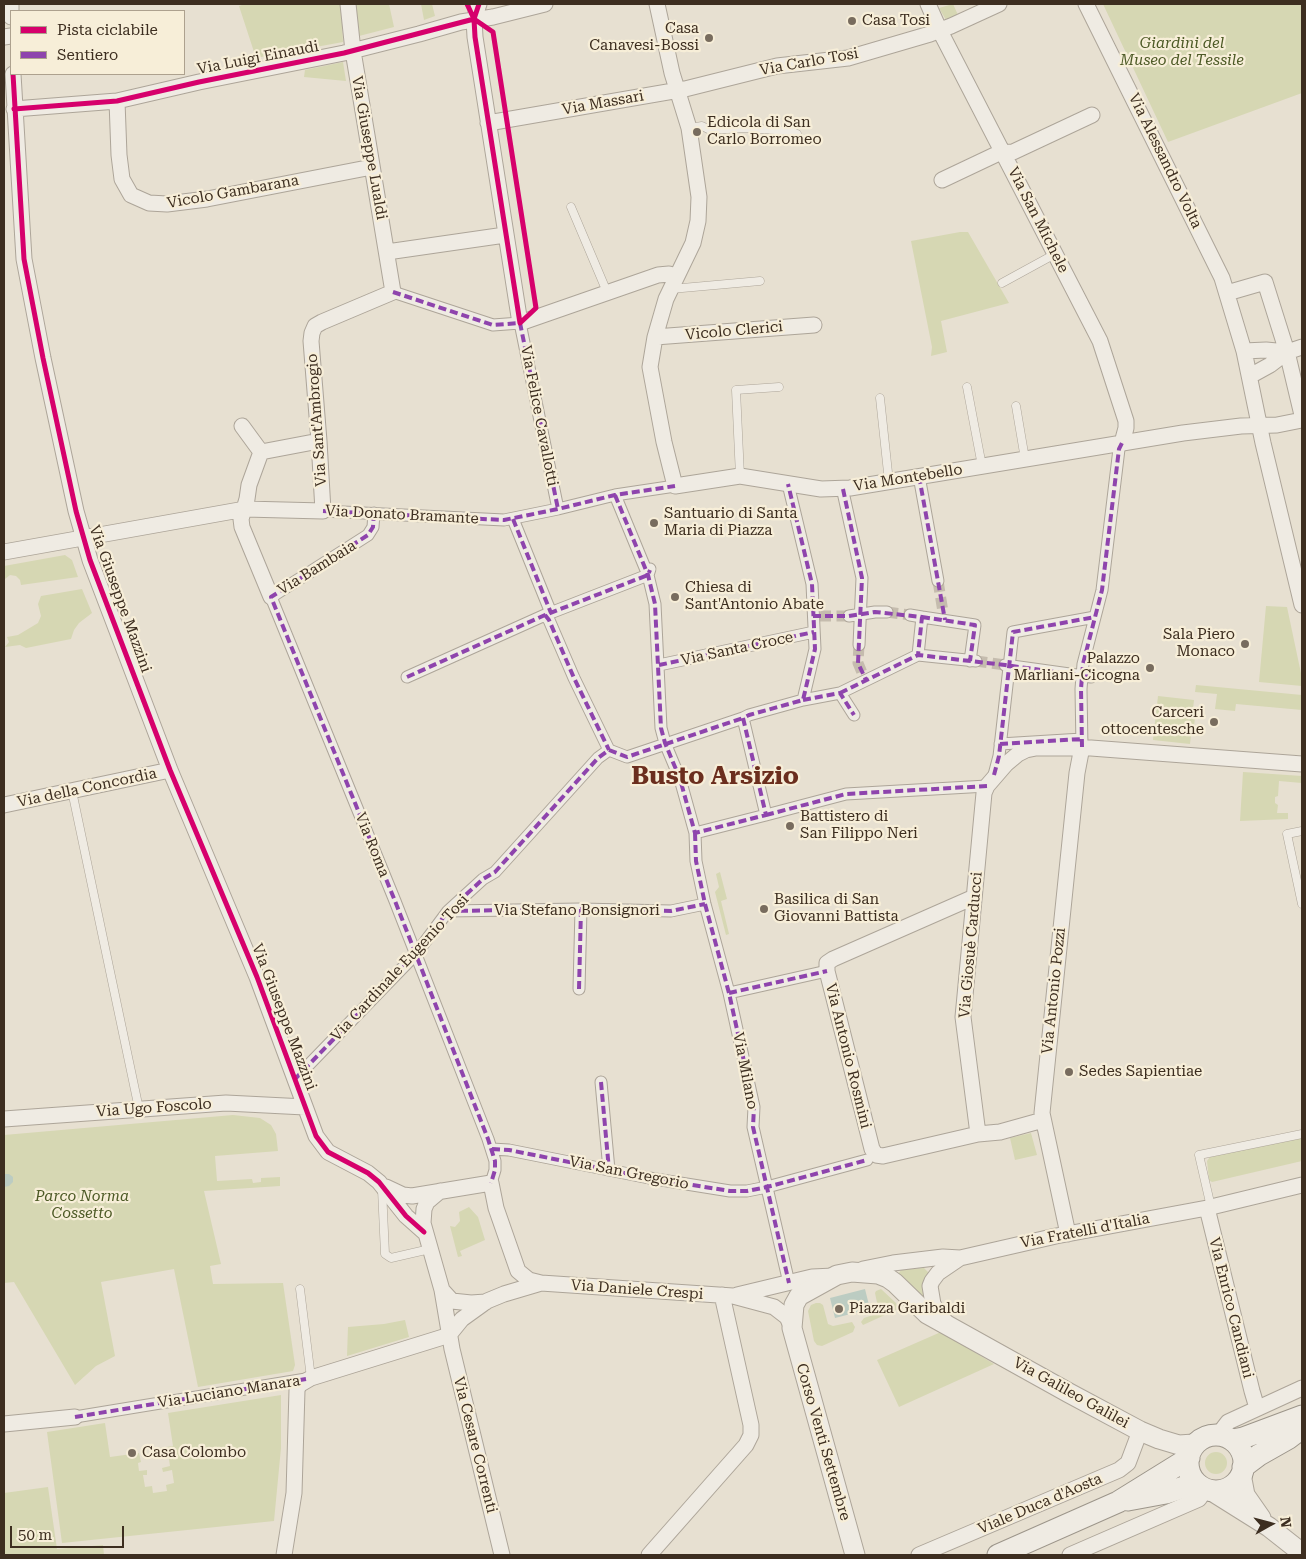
<!DOCTYPE html>
<meta charset="utf-8">
<style>
body{margin:0}
#map{position:relative;width:1306px;height:1559px;overflow:hidden;background:#e7e0d1;font-family:"Roboto Serif",serif}
canvas{display:block}
.frame{position:absolute;inset:0;border:5px solid #3d2e20;pointer-events:none}
.legend{position:absolute;left:10px;top:10px;width:175px;height:65px;box-sizing:border-box;background:#f7eed8;border:1px solid #ada18e;margin:0;padding:6px 9px;list-style:none;font-size:15px;color:#3d2e20}
.legend li{display:flex;align-items:center;gap:10px;height:25px}
.legend b{width:25px;border:1px solid #ada18e}
.north{position:absolute;left:1246px;top:1499px;width:50px;height:50px;-webkit-text-stroke:4px #f7eed8;paint-order:stroke;rotate:83deg;font-size:14px;font-weight:700;line-height:20px;text-align:center;color:#3d2e20}
.north::after{content:'';display:block;margin:auto;width:18px;height:22px;background:#3d2e20;clip-path:polygon(50% 0,100% 100%,50% 72%,0 100%)}
.scale{position:absolute;left:10px;top:1526px;width:114px;height:22px;box-sizing:border-box;border:2px solid #3d2e20;border-top:0;padding-left:6px;font-size:15px;line-height:18px;white-space:nowrap;color:#3d2e20;-webkit-text-stroke:4px #f7eed8;paint-order:stroke}
</style>
<div id="map">
<canvas width="1306" height="1559"></canvas>
<div class="frame"></div>
<ul class="legend">
<li><b style="height:6px;background:#d6006c"></b>Pista ciclabile</li>
<li><b style="height:6px;background:#8e44ad"></b>Sentiero</li>
</ul>
<div class="north">N</div>
<div class="scale">50 m</div>
</div>
<script>
const g = document.querySelector('canvas').getContext('2d');
g.lineJoin = 'round';
function paint(path, color) {
  g.fillStyle = color;
  g.fill(path, 'evenodd');
}
function shape(rows) {
  const path = new Path2D();
  for (const r of rows) {
    if (r.length === 3) {
      path.moveTo(r[0] + r[2], r[1]);
      path.arc(r[0], r[1], r[2], 0, 2 * Math.PI);
      continue;
    }
    path.moveTo(r[0], r[1]);
    for (let i = 2; i < r.length; i += 2) path.lineTo(r[i], r[i + 1]);
  }
  return path;
}
function trace(path, color, width, dash) {
  g.strokeStyle = color;
  g.lineWidth = width;
  g.lineCap = dash ? 'butt' : 'round';
  g.setLineDash(dash || []);
  g.stroke(path);
}
function write(font, color, halo, rows, align = 'center') {
  g.font = font + ' "Roboto Serif",serif';
  g.lineWidth = 4.5;
  g.setLineDash([]);
  g.textBaseline = 'middle';
  g.strokeStyle = halo;
  g.fillStyle = color;
  for (const [text, x, y, turn = 0] of rows) {
    g.save();
    g.translate(x, y);
    g.rotate((+turn || 0) * Math.PI / 180);
    g.textAlign = isNaN(turn) ? turn : align;
    if (halo) g.strokeText(text, 0, 0);
    g.fillText(text, 0, 0);
    g.restore();
  }
}
const green = shape([
 [245,4,341,4,343,42,256,58,239,6],
 [354,4,389,4,394,27,359,36],
 [421,4,432,4,435,16,424,20],
 [953,4,958,15,946,20,939,8],
 [1103,4,1302,4,1302,93,1168,142],
 [343,62,346,81,304,77,305,70],
 [960,232,968,232,1009,303,941,321,947,352,931,356,932,347,911,241],
 [65,555,72,560,78,577,21,585,20,580,16,576,10,575,5,579,4,566],
 [82,589,92,613,79,623,74,630,71,639,26,648,20,645,5,647,9,642,7,637,18,635,38,623,41,616,38,604,41,596],
 [1266,606,1287,607,1302,678,1302,686,1259,682],
 [1196,685,1302,695,1302,710,1236,704,1235,711,1215,709,1217,694,1195,692],
 [1158,696,1194,700,1193,709,1196,710,1194,726,1192,726,1190,744,1153,740],
 [644,776,9],
 [1243,772,1302,776,1302,783,1279,781,1278,796,1275,797,1275,803,1278,805,1277,813,1288,813,1288,819,1240,821],
 [720,872,727,899,721,901,729,934,726,935,715,892,719,887,716,874],
 [233,1115,260,1118,271,1125,276,1134,278,1151,215,1156,217,1181,252,1179,253,1183,261,1182,261,1178,280,1177,280,1186,204,1191,221,1264,210,1266,213,1284,283,1283,295,1365,293,1371,198,1387,174,1269,101,1282,115,1356,96,1366,75,1385,14,1282,4,1283,4,1135],
 [1031,1133,1037,1155,1015,1160,1010,1138],
 [1302,1137,1302,1161,1212,1182,1209,1180,1207,1161,1210,1157],
 [469,1207,478,1217,485,1240,460,1251,462,1256,458,1257,450,1226,455,1227,460,1221,459,1212],
 [924,1268,929,1273,924,1289,923,1297,898,1274,901,1270,905,1269],
 [881,1289,896,1303,898,1309,863,1325,861,1322,864,1318,876,1314,879,1312,875,1293,876,1291],
 [816,1303,820,1303,823,1305,828,1324,833,1326,852,1322,855,1327,853,1332,822,1346,817,1345,814,1341,808,1311,811,1305],
 [405,1320,409,1337,347,1356,348,1327,384,1324],
 [941,1332,994,1364,899,1407,877,1360],
 [281,1395,281,1448,274,1521,62,1543,47,1432,105,1423,110,1457,139,1453,141,1462,138,1463,139,1471,147,1470,147,1475,143,1475,145,1487,152,1486,153,1493,167,1491,166,1485,174,1483,172,1470,163,1472,162,1468,170,1466,168,1453,154,1455,153,1449,173,1446,168,1413],
 [1216,1463,11],
 [48,1487,57,1549,103,1545,104,1555,4,1555,4,1493]
]);
const water = shape([
 [4,1174,9,1174,13,1177,13,1182,9,1186,4,1187],
 [865,1289,870,1309,835,1318,830,1298]
]);
const pedestrianTunnel = shape([
 [938,581,943,612],
 [887,612,910,615],
 [820,616,849,616],
 [859,645,858,663,863,675],
 [976,661,1005,665]
]);
const service = shape([
 [689,128,702,126,710,130,745,128,790,131,797,134],
 [571,207,607,292],
 [1002,283,1055,254],
 [671,289,760,281],
 [967,387,982,466],
 [880,398,889,482],
 [1016,406,1025,459],
 [740,476,736,390,779,387],
 [72,791,139,1109],
 [1302,831,1287,834,1302,904],
 [382,1189,385,1254,391,1258,430,1249],
 [1211,1207,1199,1155,1302,1134],
 [300,1289,311,1378]
]);
const pedestrian = shape([
 [393,292,493,325,520,323,558,509],
 [919,476,938,581],
 [843,492,862,578,859,645],
 [615,495,648,575,655,604,661,728,665,743,680,779,695,833,766,815,743,718,749,715,803,700,815,649,812,584,788,484],
 [323,511,504,520,558,509,615,495,675,486],
 [374,513,373,527,368,535,271,597,395,901,488,1139,495,1161,495,1170,491,1183],
 [513,519,551,613],
 [545,615,549,620,574,678,609,750],
 [910,615,922,617,918,655],
 [849,616,875,612,887,612],
 [922,617,975,625,970,661],
 [659,665,814,632],
 [1005,665,1091,677],
 [407,677,545,615,648,575,650,569],
 [840,693,918,655,976,661],
 [803,700,840,693,854,715],
 [1000,744,1082,739],
 [1082,747,1081,689,1083,664,1102,590,1119,449,1122,443],
 [609,750,627,757,743,718],
 [994,775,999,756,1013,632,1095,617],
 [766,815,846,794,987,786],
 [695,833,696,861,705,904,729,993,754,1107,753,1127,789,1283],
 [448,911,581,909,671,911,705,904],
 [579,989,581,909],
 [729,993,827,971],
 [295,1079,416,954,448,911,483,879,495,872,598,758,609,750],
 [601,1082,609,1170],
 [492,1149,509,1150,649,1178,730,1191,747,1191,767,1187,867,1160],
 [75,1417,306,1379]
]);
const minor = shape([
 [11,4,11,17],
 [479,4,474,19,475,37,520,323,658,275,669,274,677,276],
 [657,4,672,73,689,128,699,197,698,221,693,243,666,299,655,337,650,367,664,442,675,486,740,476,821,489,850,488,1183,433,1241,426,1277,425,1302,420],
 [928,4,940,31,1100,341,1126,421,1126,428,1122,443],
 [1086,4,1222,278,1244,351,1263,443,1302,605],
 [4,37,11,36],
 [13,74,24,259,43,358,76,511,90,560,170,770,257,977,316,1136,328,1152,368,1173,379,1182,406,1216,424,1232],
 [117,101,119,155,122,179,131,195,149,203,167,204,207,199,372,167],
 [14,109,117,101,199,82,344,53,419,34,461,22,493,17,545,4],
 [488,123,685,89,777,66,848,58,930,34,951,26,999,4],
 [942,180,999,153,1013,152,1092,115],
 [387,252,505,235],
 [1227,293,1265,282,1287,352,1302,415],
 [655,337,814,325],
 [1244,351,1266,350,1287,352,1302,347],
 [1250,376,1270,365,1287,352],
 [242,426,261,452],
 [4,552,245,509,323,511,319,441,311,341,312,333,315,326,322,322,393,292,353,51,348,4],
 [271,597,242,527,241,519,247,499,249,485,261,452,319,441],
 [4,805,170,770],
 [974,897,833,959,827,963,827,971,872,1149,876,1155,883,1156,978,1134,1000,1132,1043,1120],
 [4,1119,226,1103,305,1107],
 [978,1134,963,1017,984,793,987,786,1006,764,1018,754,1026,750,1036,748,1091,748,1302,764],
 [386,1187,403,1195,412,1196,491,1183,496,1208,518,1271,529,1280,541,1283,733,1296,774,1307,787,1317,792,1328],
 [440,1191,427,1202,424,1209,423,1223,442,1290,452,1349,502,1555],
 [1207,1208,1252,1391,1257,1408],
 [1068,1234,1042,1113,1077,773,1082,747],
 [863,1269,893,1263,943,1257,960,1258,1056,1236,1207,1208,1302,1185],
 [442,1290,452,1301,471,1303,486,1302],
 [737,1295,812,1277,834,1276],
 [947,1323,942,1318,933,1304,930,1286,932,1281,938,1273,960,1258],
 [4,1424,75,1417],
 [1218,1435,1228,1422,1302,1388],
 [284,1555,294,1493,297,1390,299,1385,311,1378,440,1338,449,1335,462,1319,487,1301,504,1294,541,1283],
 [649,1555,746,1445,751,1435,751,1425,722,1295],
 [919,1555,1119,1470,1128,1463,1140,1431],
 [1070,1555,1199,1499,1206,1489]
]);
const tertiary = shape([
 [1241,1474,1245,1495,1261,1518],
 [1210,1490,1269,1527,1302,1553],
 [855,1555,792,1328,794,1305,799,1296,837,1275,852,1272,878,1274,888,1278,895,1283,927,1314,1069,1393,1140,1431,1159,1439,1179,1445,1194,1444]
]);
const secondary = shape([
 [1216,1463,28],
 [1233,1440,1243,1438,1302,1416],
 [1243,1467,1259,1455,1289,1438,1302,1428],
 [1128,1500,1166,1493,1196,1483],
 [998,1555,1118,1502,1189,1458]
]);
const quiet = shape([
 [393,292,493,325,520,323,558,509],
 [919,476,945,620],
 [843,489,862,578,858,663,866,680],
 [615,495,648,575,655,604,661,728,665,743,680,779,695,833,766,815,743,718,749,715,803,700,815,649,812,584,788,484],
 [323,511,504,520,558,509,615,495,675,486],
 [374,513,373,527,368,535,271,597,395,901,488,1139,495,1161,495,1170,491,1183],
 [513,519,551,613],
 [545,615,549,620,574,678,609,750],
 [813,616,849,616,875,612,922,617,918,655],
 [922,617,975,625,970,661],
 [659,665,814,632],
 [407,677,545,615,648,575,650,570],
 [840,693,918,655,1005,665,1091,677],
 [803,700,840,693,854,715],
 [1000,744,1082,739],
 [1082,747,1081,689,1083,664,1102,590,1119,449,1122,443],
 [609,750,627,757,743,718],
 [994,775,999,756,1013,632,1095,617],
 [766,815,846,794,987,786],
 [695,833,696,861,705,904,729,993,754,1107,753,1127,789,1283],
 [448,911,581,909,671,911,705,904],
 [579,989,581,909],
 [729,993,827,971],
 [295,1079,416,954,448,911,483,879,495,872,598,758,609,750],
 [601,1082,609,1170],
 [492,1149,509,1150,649,1178,730,1191,747,1191,767,1187,867,1160],
 [75,1417,306,1379]
]);
const cycleway = shape([
 [467,4,474,19,493,32,536,308,520,323],
 [479,4,474,19,475,37,520,323],
 [13,74,24,259,43,358,76,511,90,560,170,770,257,977,316,1136,328,1152,368,1173,379,1182,406,1216,424,1232],
 [14,109,117,101,199,82,344,53,474,19]
]);
const markers = [
 [852,21,5,"#786c5e"],
 [709,38,5,"#786c5e"],
 [697,132,5,"#786c5e"],
 [654,523,5,"#786c5e"],
 [675,597,5,"#786c5e"],
 [1245,644,5,"#786c5e"],
 [1150,668,5,"#786c5e"],
 [1214,722,5,"#786c5e"],
 [790,826,5,"#786c5e"],
 [764,909,5,"#786c5e"],
 [1069,1072,5,"#786c5e"],
 [839,1309,5,"#786c5e"],
 [132,1453,5,"#786c5e"]
];
const poiNames = [
 ["Casa Tosi",862,21],
 ["Casa",699,29,"right"],
 ["Canavesi-Bossi",699,46,"right"],
 ["Edicola di San",707,123],
 ["Carlo Borromeo",707,140],
 ["Santuario di Santa",664,514],
 ["Maria di Piazza",664,531],
 ["Chiesa di",685,588],
 ["Sant'Antonio Abate",685,605],
 ["Sala Piero",1235,635,"right"],
 ["Monaco",1235,652,"right"],
 ["Palazzo",1140,659,"right"],
 ["Marliani-Cicogna",1140,676,"right"],
 ["Carceri",1204,713,"right"],
 ["ottocentesche",1204,730,"right"],
 ["Battistero di",800,817],
 ["San Filippo Neri",800,834],
 ["Basilica di San",774,900],
 ["Giovanni Battista",774,917],
 ["Sedes Sapientiae",1079,1072],
 ["Piazza Garibaldi",849,1309],
 ["Casa Colombo",142,1453]
];
const parkNames = [
 ["Giardini del",1182,44],
 ["Museo del Tessile",1182,61],
 ["Parco Norma",82,1197],
 ["Cossetto",82,1214]
];
const streetNames = [
 ["Via Luigi Einaudi",258,58,-11],
 ["Via Carlo Tosi",809,62,-10],
 ["Via Massari",603,103,-10],
 ["Via Giuseppe Lualdi",369,148,80],
 ["Via Alessandro Volta",1165,161,64],
 ["Vicolo Gambarana",233,192,-10],
 ["Via San Michele",1038,220,63],
 ["Vicolo Clerici",734,331,-5],
 ["Via Felice Cavallotti",539,416,79],
 ["Via Sant'Ambrogio",317,420,-94],
 ["Via Montebello",908,478,-9],
 ["Via Donato Bramante",402,515,3],
 ["Via Bambaia",317,568,-32],
 ["Via Giuseppe Mazzini",120,599,70],
 ["Via Santa Croce",737,649,-12],
 ["Via della Concordia",87,788,-12],
 ["Via Roma",372,845,68],
 ["Via Stefano Bonsignori",577,911],
 ["Via Giosuè Carducci",971,945,-85],
 ["Via Cardinale Eugenio Tosi",400,968,-47],
 ["Via Antonio Pozzi",1054,991,-84],
 ["Via Giuseppe Mazzini",284,1017,69],
 ["Via Antonio Rosmini",848,1056,76],
 ["Via Milano",745,1071,79],
 ["Via Ugo Foscolo",154,1108,-4],
 ["Via San Gregorio",629,1173,11],
 ["Via Fratelli d'Italia",1085,1231,-11],
 ["Via Daniele Crespi",637,1290,4],
 ["Via Enrico Candiani",1231,1308,76],
 ["Via Luciano Manara",229,1392,-9],
 ["Via Galileo Galilei",1071,1393,29],
 ["Corso Venti Settembre",823,1442,74],
 ["Via Cesare Correnti",475,1445,76],
 ["Viale Duca d'Aosta",1040,1504,-23]
];
const townNames = [
 ["Busto Arsizio",715,777]
];
paint(green, '#d6d7b3');
paint(water, '#bcccc2');
trace(pedestrianTunnel, '#c5bcae', 11, [11, 5.5]);
trace(service, '#ada599', 9);
trace(pedestrian, '#ada599', 13);
trace(minor, '#ada599', 17);
trace(tertiary, '#ada599', 21);
trace(secondary, '#9c958a', 23);
trace(service, '#efebe3', 8);
trace(pedestrian, '#efebe3', 11);
trace(minor, '#efebe3', 15);
trace(tertiary, '#efebe3', 19);
trace(secondary, '#efebe3', 21);
trace(quiet, '#8e44ad', 4, [8, 4]);
trace(cycleway, '#d6006c', 5);
for (const [x, y, r, color] of markers) {
  const dot = new Path2D();
  dot.arc(x, y, r, 0, 2 * Math.PI);
  g.fillStyle = color;
  g.fill(dot);
  trace(dot, '#f7eed8', 2);
}
write('15px', '#3d2e20', '#f7eed8', poiNames, 'left');
write('italic 15px', '#4d5a26', '#f7eed8', parkNames);
write('15px', '#3d2e20', '#f7eed8', streetNames);
write('bold 25px', '#6b2e1e', '#f7eed8', townNames);
</script>
